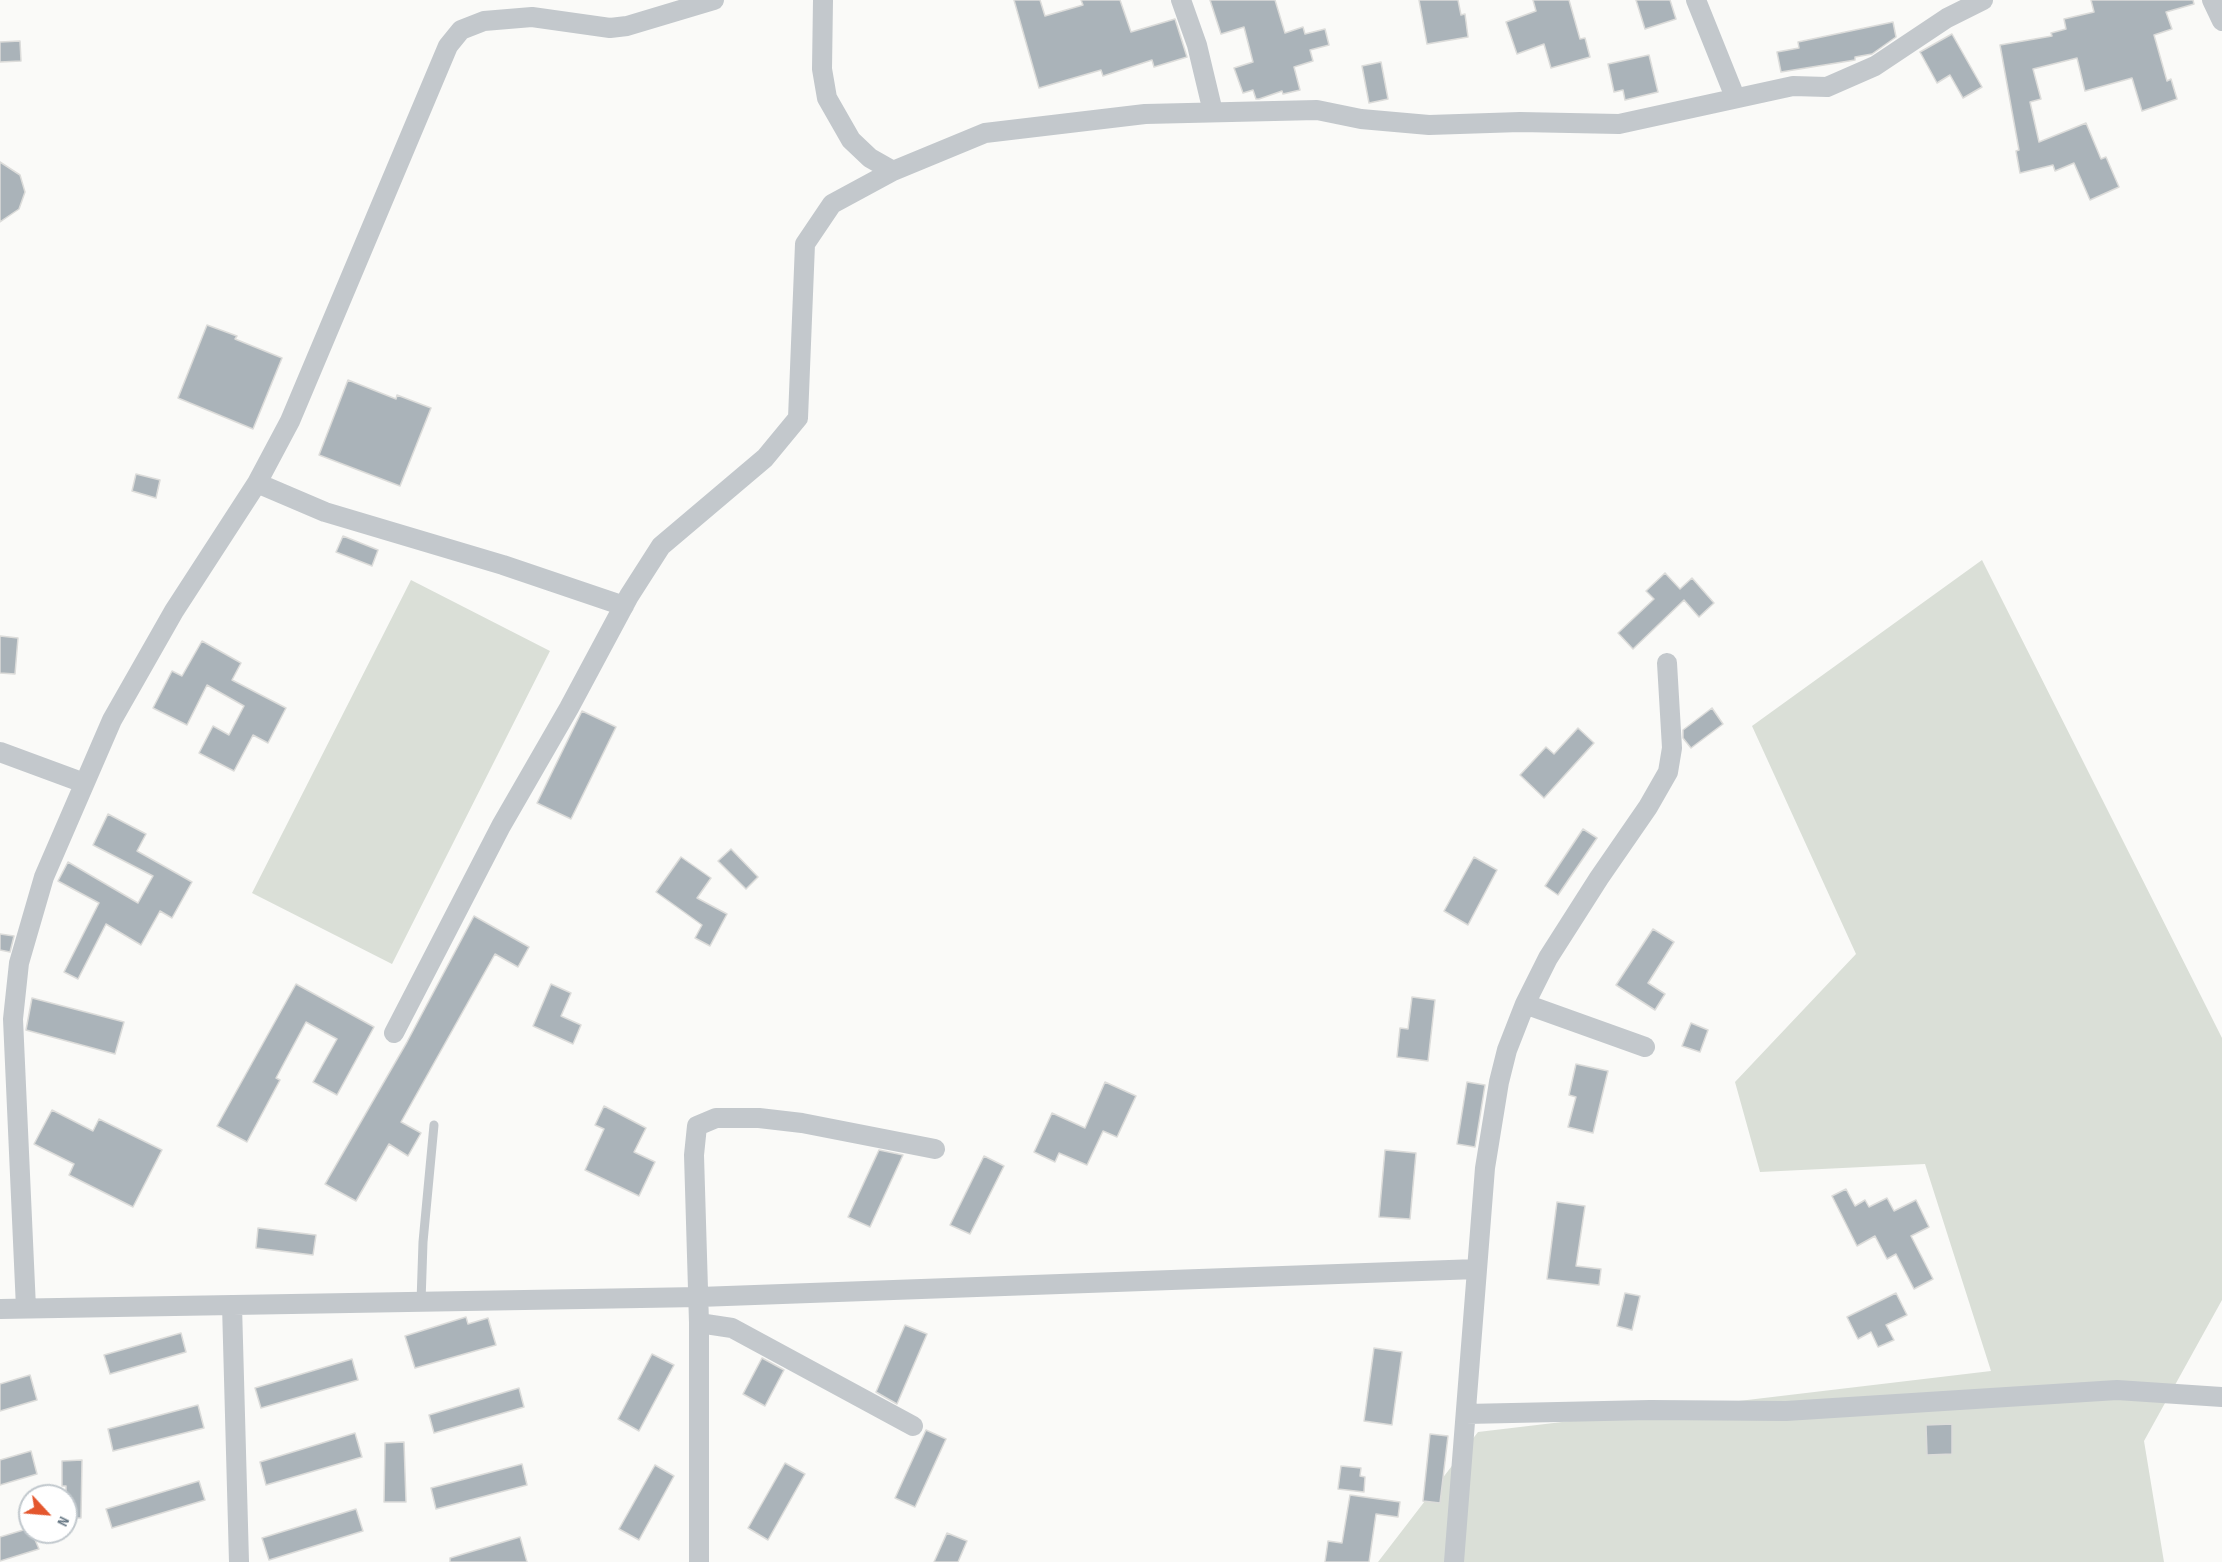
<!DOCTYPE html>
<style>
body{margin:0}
#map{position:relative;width:2222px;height:1562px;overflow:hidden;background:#fafaf8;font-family:"Sofia Sans Condensed",sans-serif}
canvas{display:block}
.north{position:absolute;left:18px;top:1484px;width:60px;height:60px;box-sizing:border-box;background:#fff;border:2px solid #c1c8cd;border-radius:50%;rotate:116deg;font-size:16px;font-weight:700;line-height:24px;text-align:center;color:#657683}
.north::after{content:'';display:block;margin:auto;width:21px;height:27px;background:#e4572e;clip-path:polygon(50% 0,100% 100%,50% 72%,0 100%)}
</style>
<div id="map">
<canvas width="2222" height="1562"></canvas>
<div class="north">N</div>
</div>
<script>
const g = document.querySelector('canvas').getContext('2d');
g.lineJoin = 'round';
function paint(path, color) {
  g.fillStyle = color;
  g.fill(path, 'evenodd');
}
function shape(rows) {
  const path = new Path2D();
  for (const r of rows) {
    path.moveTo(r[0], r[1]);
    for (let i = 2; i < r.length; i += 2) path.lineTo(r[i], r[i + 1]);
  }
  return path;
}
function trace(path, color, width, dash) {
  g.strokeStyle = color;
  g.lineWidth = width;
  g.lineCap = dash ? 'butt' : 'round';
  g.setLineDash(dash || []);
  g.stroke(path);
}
const green = shape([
 [1982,560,2222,1038,2222,1300,2144,1441,2164,1562,1378,1562,1478,1432,1991,1371,1925,1164,1760,1172,1735,1082,1856,954,1752,726],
 [411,580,550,651,392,964,252,893]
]);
const building = shape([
 [1014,0,1040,0,1045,16,1083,5,1081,0,1120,0,1131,32,1175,19,1187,57,1154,67,1152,60,1103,76,1101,70,1039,88,1014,0],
 [1210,0,1275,0,1285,33,1303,27,1305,34,1325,29,1329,45,1310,50,1313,61,1294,67,1300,90,1283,94,1282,91,1259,99,1256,99,1253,90,1243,93,1234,68,1253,62,1244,27,1221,34,1210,0],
 [1419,0,1458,0,1461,15,1465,14,1468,37,1427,44,1419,0],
 [1533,0,1569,0,1580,39,1585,38,1590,57,1551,68,1544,44,1517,54,1506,22,1536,11,1533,0],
 [1636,0,1670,0,1676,19,1645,29,1636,0],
 [2091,0,2193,0,2194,4,2166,12,2172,29,2154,35,2167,81,2171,79,2177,99,2142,111,2132,78,2085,91,2077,58,2033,69,2041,99,2030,102,2039,142,2086,123,2101,159,2106,157,2119,187,2090,200,2074,163,2055,171,2053,165,2020,173,2016,151,2019,150,2000,45,2052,36,2051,33,2066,29,2064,19,2094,12,2091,0],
 [1893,22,1896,37,1872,54,1855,57,1855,60,1781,72,1777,52,1799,48,1798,42,1893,22],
 [1952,34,1982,87,1963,98,1950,75,1937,83,1920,52,1952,34],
 [20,41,21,61,0,62,0,42,20,41],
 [1649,55,1658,92,1625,100,1623,90,1614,92,1608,64,1649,55],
 [1381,62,1388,99,1369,103,1362,66,1381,62],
 [0,162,20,175,25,192,19,209,0,222,0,162],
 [207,325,237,336,235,339,282,358,253,429,178,398,207,325],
 [348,380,396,399,397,395,431,408,400,486,319,455,348,380],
 [136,474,160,480,156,498,132,491,136,474],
 [343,536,378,550,372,566,336,552,343,536],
 [1665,573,1680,589,1692,578,1714,603,1699,617,1684,600,1633,649,1618,633,1654,599,1646,591,1665,573],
 [0,636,18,638,15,674,0,673,0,636],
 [202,641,241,663,232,680,286,708,268,743,253,735,234,771,199,753,213,726,229,735,244,706,207,685,187,725,153,708,172,671,182,676,202,641],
 [1712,708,1723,724,1691,748,1683,738,1683,730,1712,708],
 [582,711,616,727,571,819,537,803,582,711],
 [1578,728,1594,743,1544,798,1520,775,1546,747,1554,754,1578,728],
 [108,814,146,834,137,851,192,882,172,918,160,911,141,945,106,924,78,979,64,972,99,903,58,881,68,862,138,903,153,876,93,845,108,814],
 [1583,829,1597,838,1558,895,1545,886,1583,829],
 [731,849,758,877,746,889,718,861,731,849],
 [681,857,711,878,697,898,727,914,710,946,695,938,702,925,656,892,681,857],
 [1474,857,1497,870,1468,925,1444,911,1474,857],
 [474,916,529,947,518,967,495,954,401,1122,421,1133,408,1156,389,1144,356,1201,325,1184,407,1042,474,916],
 [1653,929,1674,942,1648,983,1665,994,1655,1010,1616,985,1653,929],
 [0,934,14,936,10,952,0,950,0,934],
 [296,984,374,1027,337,1095,313,1082,337,1039,306,1022,276,1078,280,1080,247,1142,217,1126,296,984],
 [551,984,571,993,561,1016,581,1025,573,1044,533,1026,551,984],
 [1412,997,1435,1000,1428,1061,1397,1057,1400,1028,1408,1029,1412,997],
 [32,998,124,1022,115,1054,26,1030,32,998],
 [1691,1023,1708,1030,1700,1052,1682,1046,1691,1023],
 [1576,1064,1608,1071,1593,1133,1568,1127,1576,1097,1569,1095,1576,1064],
 [1105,1082,1136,1096,1117,1137,1103,1131,1087,1165,1059,1153,1055,1162,1034,1152,1052,1113,1085,1128,1105,1082],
 [1467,1082,1485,1085,1475,1147,1457,1144,1467,1082],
 [604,1106,646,1128,634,1152,655,1162,639,1196,585,1170,604,1129,595,1125,604,1106],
 [52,1110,93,1131,99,1119,162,1150,133,1207,69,1175,74,1164,34,1144,52,1110],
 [879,1150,903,1155,870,1227,848,1217,879,1150],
 [1385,1150,1416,1153,1410,1219,1379,1217,1385,1150],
 [984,1156,1004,1166,970,1234,950,1225,984,1156],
 [1846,1189,1855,1206,1865,1200,1869,1207,1887,1198,1894,1211,1916,1200,1929,1227,1911,1236,1933,1279,1914,1289,1896,1254,1887,1259,1875,1236,1857,1246,1832,1196,1846,1189],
 [1557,1202,1585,1206,1576,1266,1601,1269,1599,1285,1547,1279,1557,1202],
 [258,1228,316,1235,313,1255,256,1248,258,1228],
 [1625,1293,1640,1296,1632,1330,1617,1326,1625,1293],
 [1896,1293,1907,1315,1886,1325,1894,1340,1878,1347,1871,1332,1858,1339,1847,1317,1896,1293],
 [466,1317,468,1324,488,1318,496,1345,415,1368,405,1336,466,1317],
 [905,1325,927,1334,897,1404,876,1392,905,1325],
 [181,1333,186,1352,110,1374,104,1355,181,1333],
 [1374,1348,1402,1352,1392,1425,1364,1421,1374,1348],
 [652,1354,674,1365,639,1431,618,1419,652,1354],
 [762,1358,784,1370,765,1406,743,1394,762,1358],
 [352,1359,358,1380,261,1408,255,1388,352,1359],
 [30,1375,37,1400,0,1411,0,1384,30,1375],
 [519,1388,524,1407,434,1433,429,1415,519,1388],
 [198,1405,204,1428,113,1451,108,1429,198,1405],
 [1952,1424,1952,1454,1927,1455,1926,1425,1952,1424],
 [926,1430,946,1439,915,1507,895,1498,926,1430],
 [355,1433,362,1457,266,1485,260,1462,355,1433],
 [1430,1434,1448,1436,1440,1503,1423,1501,1430,1434],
 [404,1442,406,1502,384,1502,385,1443,404,1442],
 [31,1451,37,1474,0,1485,0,1460,31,1451],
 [82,1460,81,1518,66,1518,66,1486,62,1486,62,1461,82,1460],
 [785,1463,805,1474,768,1540,748,1528,785,1463],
 [522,1464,527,1485,436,1509,431,1488,522,1464],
 [655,1465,674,1476,639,1540,619,1529,655,1465],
 [1341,1466,1361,1468,1360,1476,1365,1477,1364,1492,1338,1489,1341,1466],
 [199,1481,205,1500,112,1528,106,1509,199,1481],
 [1350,1495,1400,1502,1398,1517,1376,1514,1369,1562,1325,1562,1328,1541,1342,1543,1350,1495],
 [356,1509,363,1531,269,1560,262,1538,356,1509],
 [30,1528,39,1549,0,1561,0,1537,30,1528],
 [947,1533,967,1541,958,1562,934,1562,947,1533],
 [520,1537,527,1562,450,1562,450,1558,520,1537]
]);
const service = shape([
 [421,1302,423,1242,434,1125]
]);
const minor = shape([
 [823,0,822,69,827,98,851,140,870,158,893,171],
 [1181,0,1197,45,1213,112],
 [1696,0,1735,97],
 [2212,0,2222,21],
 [257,483,325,512,503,565,624,606],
 [0,752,84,783],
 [1525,1004,1645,1047],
 [394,1033,501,826,569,708,629,596,661,546,765,458,798,418,805,244,832,204,893,171,985,133,1145,114,1317,110,1361,119,1429,125,1520,122,1619,124,1793,86,1827,87,1875,66,1947,18,1983,0],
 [232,1305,239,1562],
 [26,1308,13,1019,19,963,44,877,112,720,174,611,257,483,290,421,448,46,461,30,484,21,532,17,610,28,627,26,714,0],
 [0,1309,699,1297,1477,1269],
 [699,1323,732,1328,913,1426],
 [1466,1414,1650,1410,1786,1411,2117,1390,2222,1397],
 [699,1562,699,1323,694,1155,697,1126,716,1118,759,1118,802,1123,935,1149],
 [1454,1562,1485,1168,1499,1082,1507,1050,1525,1004,1548,958,1599,878,1648,807,1668,772,1672,748,1667,663]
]);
paint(green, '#dadfd7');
paint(building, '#aab3b9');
trace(building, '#dcdcda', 1.5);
trace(service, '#c3c8cc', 9);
trace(minor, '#c3c8cc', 20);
</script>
